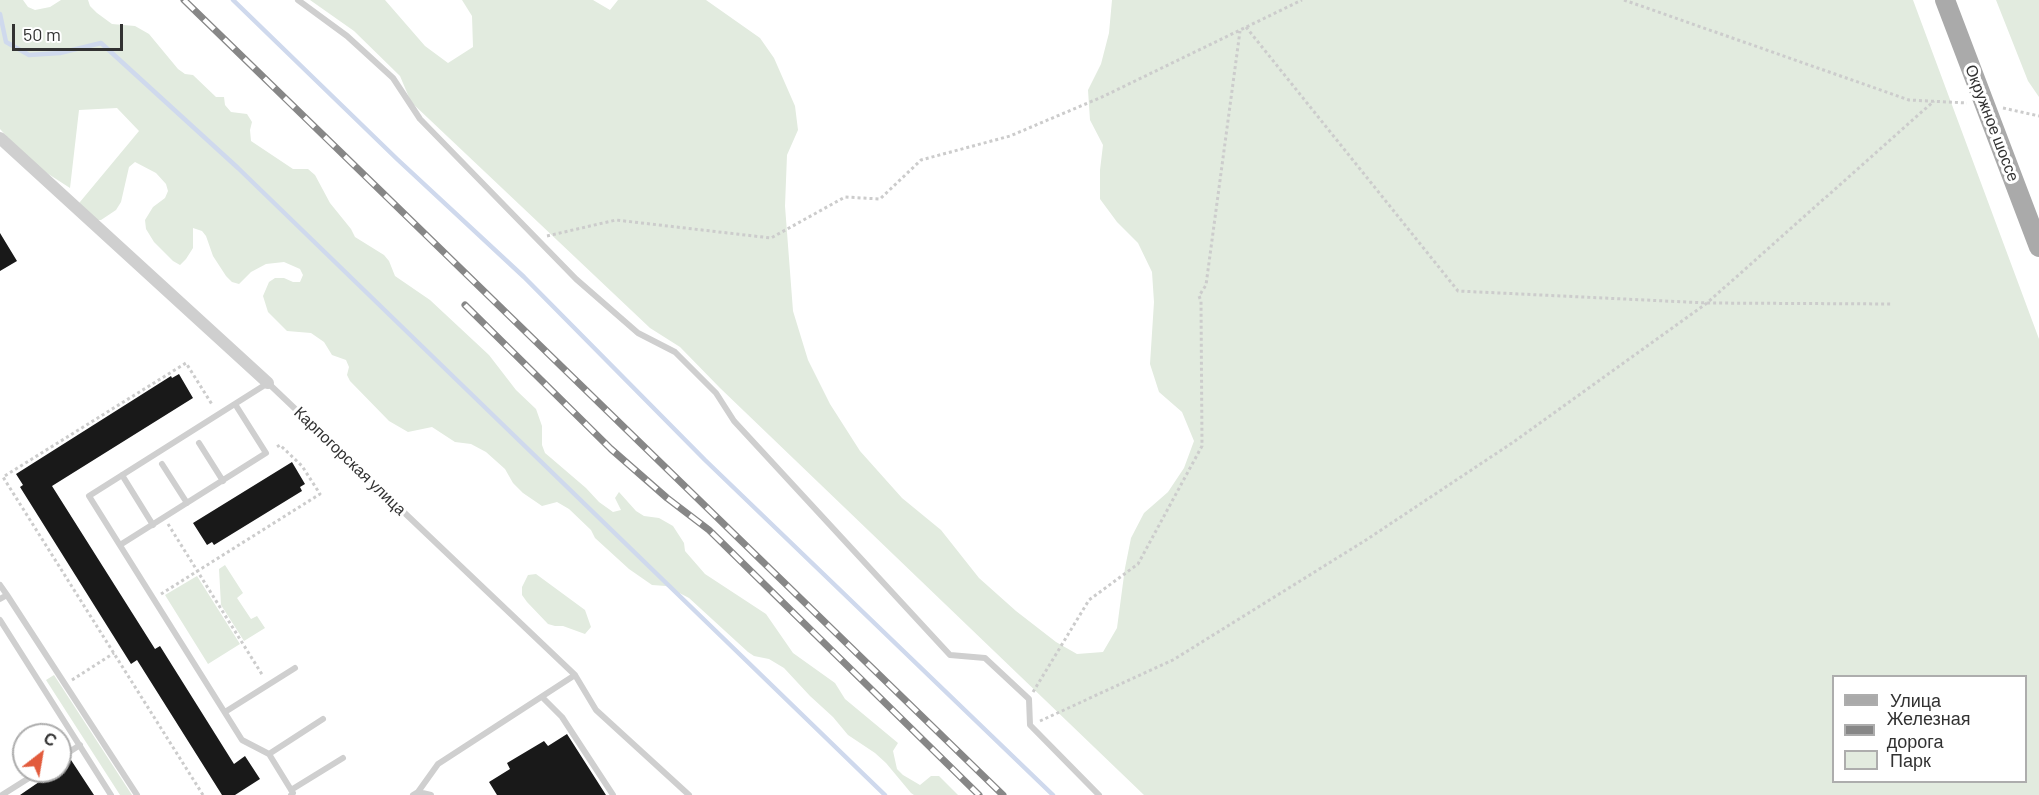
<!DOCTYPE html>
<meta charset="utf-8">
<style>
body{margin:0}
#map{position:relative;width:2039px;height:795px;overflow:hidden;background:#fff;font-family:Barlow,sans-serif}
canvas{display:block}
.legend{position:absolute;left:1832px;top:675px;width:195px;height:108px;box-sizing:border-box;background:#fff;border:2px solid #adadad;margin:0;padding:8px 10px;list-style:none;font-size:18px;color:#323232}
.legend li{display:flex;align-items:center;gap:12px;height:30px}
.legend b{width:30px;border:2px solid #adadad}
.north{position:absolute;left:12px;top:723px;width:60px;height:60px;box-sizing:border-box;background:#fff;border:2px solid #adadad;border-radius:50%;rotate:31deg;font-size:16px;font-weight:700;line-height:24px;text-align:center;color:#323232}
.north::after{content:'';display:block;margin:auto;width:21px;height:27px;background:#e25b3c;clip-path:polygon(50% 0,100% 100%,50% 72%,0 100%)}
.scale{position:absolute;left:12px;top:24px;width:111px;height:27px;box-sizing:border-box;border:3px solid #323232;border-top:0;padding-left:8px;font-size:18px;line-height:21px;white-space:nowrap;color:#323232;-webkit-text-stroke:4px #fff;paint-order:stroke}
</style>
<div id="map">
<canvas width="2039" height="795"></canvas>
<ul class="legend">
<li><b style="height:8px;background:#aaa"></b>Улица</li>
<li><b style="height:8px;background:#878787"></b>Железная дорога</li>
<li><b style="height:16px;background:#e2ebdf"></b>Парк</li>
</ul>
<div class="north">С</div>
<div class="scale">50 m</div>
</div>
<script>
const g = document.querySelector('canvas').getContext('2d');
g.lineJoin = 'round';
function paint(path, color) {
  g.fillStyle = color;
  g.fill(path, 'evenodd');
}
function shape(rows) {
  const path = new Path2D();
  for (const r of rows) {
    path.moveTo(r[0], r[1]);
    for (let i = 2; i < r.length; i += 2) path.lineTo(r[i], r[i + 1]);
  }
  return path;
}
function trace(path, color, width, dash) {
  g.strokeStyle = color;
  g.lineWidth = width;
  g.lineCap = dash ? 'butt' : 'round';
  g.setLineDash(dash || []);
  g.stroke(path);
}
function write(font, color, halo, rows, align = 'center') {
  g.font = font + ' Barlow,sans-serif';
  g.lineWidth = 6;
  g.setLineDash([]);
  g.textBaseline = 'middle';
  g.strokeStyle = halo;
  g.fillStyle = color;
  for (const [text, x, y, turn = 0] of rows) {
    g.save();
    g.translate(x, y);
    g.rotate((+turn || 0) * Math.PI / 180);
    g.textAlign = isNaN(turn) ? turn : align;
    if (halo) g.strokeText(text, 0, 0);
    g.fillText(text, 0, 0);
    g.restore();
  }
}
const green = shape([
 [0,0,23,0,28,7,35,10,50,7,61,0,88,0,90,6,97,13,112,24,135,26,149,34,178,69,185,74,193,75,216,97,224,97,225,105,231,112,247,114,252,122,250,130,251,141,293,169,308,169,315,175,330,203,351,229,355,237,384,255,389,261,395,276,430,300,489,355,516,390,536,409,542,426,542,445,545,453,551,458,586,488,599,502,613,512,621,510,615,498,619,492,636,511,644,516,659,518,673,526,684,543,685,551,705,574,766,614,793,653,835,683,845,699,898,743,893,751,897,769,903,775,920,785,931,776,939,776,958,795,914,795,911,793,886,763,875,753,848,735,833,717,810,696,784,668,769,659,754,656,748,652,689,598,666,586,652,585,629,569,595,538,591,530,569,509,557,502,542,506,523,493,513,483,505,469,486,452,471,444,455,442,432,427,408,432,389,421,350,381,347,375,349,367,346,360,332,355,324,342,311,333,287,331,268,312,263,296,269,282,275,278,284,278,293,282,300,282,303,275,300,269,284,262,266,264,251,272,239,284,232,282,226,276,213,256,206,236,202,231,193,228,193,248,186,259,180,265,173,261,154,242,146,229,145,220,153,207,165,198,168,191,166,184,156,173,135,162,129,167,121,202,116,210,101,220,92,220,75,208,139,131,117,108,79,110,70,188,39,168,20,151,0,129],
 [310,0,385,0,425,46,448,63,473,47,472,16,462,0,593,0,610,10,618,0,706,0,760,38,774,58,795,106,798,130,787,155,785,206,793,311,808,360,830,404,860,451,902,498,941,530,979,578,1016,611,1056,642,1077,654,1103,652,1117,628,1125,568,1131,538,1144,513,1168,492,1184,468,1194,441,1182,412,1159,392,1150,364,1154,302,1152,272,1138,243,1117,222,1100,199,1100,170,1103,145,1090,120,1088,90,1101,64,1109,33,1112,0,1913,0,2039,339,2039,795,1144,795,720,388,680,347,650,328,411,102,400,76,354,31],
 [1834,676,2026,676,2026,782,1834,782],
 [1996,0,2039,0,2039,97,2028,81],
 [225,565,243,593,237,598,251,619,257,616,265,628,244,641,221,605,219,569],
 [536,574,585,610,591,627,585,634,563,626,555,626,548,624,527,602,522,595,522,587,528,575],
 [197,576,240,644,208,664,165,595],
 [54,675,132,795,120,795,46,680]
]);
const stream = shape([
 [233,0,397,159,524,277,705,460,1053,795],
 [0,14,6,42,29,55,60,53,101,43,238,168,885,795]
]);
const building = shape([
 [0,233,17,261,0,271],
 [179,374,193,398,52,486,155,649,160,646,234,764,245,756,260,779,235,795,222,795,137,660,131,664,20,487,23,485,16,474,171,376,172,378],
 [292,462,305,484,300,487,302,491,214,545,212,542,207,545,193,523],
 [567,734,606,795,497,795,489,782,510,769,507,763,544,741,548,746],
 [71,760,94,795,20,795,55,771,60,771,60,768]
]);
const path = shape([
 [1624,0,1909,100,1967,103],
 [1246,27,1458,291,1707,303,1893,304],
 [2003,108,2039,116],
 [547,236,616,220,771,238,845,197,880,199,921,160,1010,136,1102,97,1302,0],
 [168,524,263,676],
 [161,594,320,494,302,466,280,445,275,448],
 [72,680,114,653],
 [1033,692,1089,600,1138,564,1202,446,1201,301,1199,296,1206,285,1240,31],
 [1040,721,1173,660,1366,540,1512,443,1707,303,1934,101],
 [203,795,3,477,186,363,213,406]
]);
const service = shape([
 [298,0,347,36,393,78,420,119,576,279,638,333,675,352,716,393,734,421,950,655,985,658,1029,699,1030,725,1099,795],
 [199,443,223,481],
 [162,464,187,503],
 [122,475,153,525],
 [120,545,266,453,235,404],
 [0,585,7,595,0,599],
 [7,595,137,795],
 [0,620,111,795],
 [543,698,562,717,613,795],
 [225,712,295,668],
 [269,754,323,719],
 [60,758,80,745],
 [291,790,343,758],
 [418,792,438,764,575,675],
 [2,795,40,771],
 [291,795,293,793,269,754,242,740,89,496,268,383,575,675,596,710,689,795],
 [413,795,418,792,431,795]
]);
const minor = shape([
 [0,138,268,383]
]);
const primary = shape([
 [1945,0,2039,247]
]);
const rail = shape([
 [184,0,1003,795],
 [465,305,611,449,667,498,709,530,979,795]
]);
const streetNames = [
 ["Окружное шоссе",1992,123,69],
 ["Карпогорская улица",350,461,44]
];
paint(green, '#e2ebdf');
trace(stream, '#cfd9ed', 4.5);
paint(building, '#191919');
trace(path, '#ccc', 3, [3, 3]);
trace(service, '#cfcfcf', 6);
trace(minor, '#cfcfcf', 12);
trace(primary, '#aaa', 20);
trace(rail, '#878787', 7);
trace(rail, '#fff', 4.5, [14]);
write('16px', '#323232', '#fff', streetNames);
</script>
